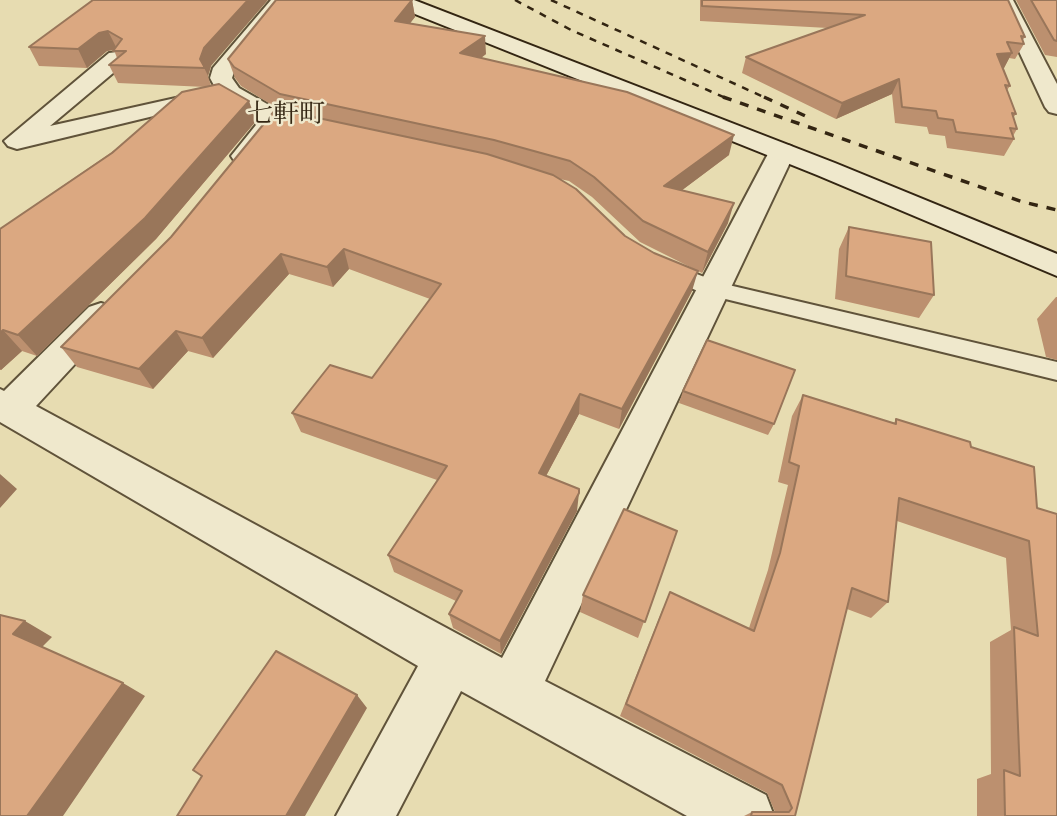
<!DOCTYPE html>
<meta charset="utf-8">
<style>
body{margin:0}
canvas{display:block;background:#e7dcb1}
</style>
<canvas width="1057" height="816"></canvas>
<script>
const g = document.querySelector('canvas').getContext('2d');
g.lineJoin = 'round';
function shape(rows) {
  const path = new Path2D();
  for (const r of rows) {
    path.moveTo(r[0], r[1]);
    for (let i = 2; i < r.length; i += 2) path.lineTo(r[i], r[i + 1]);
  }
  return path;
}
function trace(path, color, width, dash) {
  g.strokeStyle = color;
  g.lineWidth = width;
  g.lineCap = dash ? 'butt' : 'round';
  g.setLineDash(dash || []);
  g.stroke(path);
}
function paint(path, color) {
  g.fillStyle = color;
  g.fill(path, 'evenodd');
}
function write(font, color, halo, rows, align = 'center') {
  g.font = font + ' "IM FELL DW Pica","Noto Serif JP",serif';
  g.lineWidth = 5;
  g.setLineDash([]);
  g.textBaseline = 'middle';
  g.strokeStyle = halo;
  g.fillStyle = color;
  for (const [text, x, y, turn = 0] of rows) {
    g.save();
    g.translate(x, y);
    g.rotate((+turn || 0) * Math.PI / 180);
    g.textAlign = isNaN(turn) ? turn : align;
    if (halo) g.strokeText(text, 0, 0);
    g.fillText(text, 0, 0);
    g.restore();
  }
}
const lane = shape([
 [663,261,720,283,1057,362,1057,380,705,294,655,273,652,268,663,261]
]);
const street = shape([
 [271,0,290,0,235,69,232,78,239,88,283,113,286,118,253,162,235,162,231,156,260,120,224,99,17,149,8,146,4,141,109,53,117,52,128,58,125,63,50,126,216,89,210,78,213,68,271,0],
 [995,0,1013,0,1057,84,1057,114,1049,112,1045,107,995,0],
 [782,144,791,146,795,152,545,681,766,795,774,816,687,816,461,691,396,816,336,816,418,666,0,422,0,389,4,391,89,307,101,303,113,307,118,315,113,323,36,406,502,658,769,152,773,146,782,144]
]);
const secondary = shape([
 [388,0,414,0,835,163,1057,254,1057,276,817,175,390,4,388,0]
]);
const railFar1 = shape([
 [515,0,571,30,728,99],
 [551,0,768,99]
]);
const rail = shape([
 [723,97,1023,202,1057,210],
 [764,97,812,119]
]);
const wall = shape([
 [93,0,211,66,208,76,211,86,256,121,156,239,37,356,22,351,1,370,0,370,0,229,206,87,118,83,109,65,117,58,114,50,107,51,87,68,39,66,29,47],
 [412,0,415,17,409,24,486,54,481,58,729,155,682,190,728,223,702,273,640,242,592,197,569,181,560,179,625,236,692,291,619,429,579,414,546,476,577,511,501,654,453,628,449,614,456,601,394,572,388,555,437,480,301,432,292,413,372,378,430,299,349,269,333,287,289,274,213,358,188,351,153,389,77,367,61,347,171,237,280,110,241,86,235,78,228,59],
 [700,0,1008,0,1025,37,1022,41,1024,44,1015,59,1009,58,1004,68,1002,68,1010,86,1007,90,1016,114,1013,118,1017,129,1013,136,1014,139,1004,156,947,148,945,136,929,134,927,127,895,123,892,94,836,119,742,73,746,57,828,28,700,21],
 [1016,0,1057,0,1057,57,1045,55],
 [849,227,934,295,919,318,835,299,839,249],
 [1056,297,1057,297,1057,360,1046,357,1037,319],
 [683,391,774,424,768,435,679,403],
 [803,395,894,423,896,419,971,447,1034,467,1057,816,977,816,977,779,991,774,990,642,1011,630,1006,558,897,521,888,602,871,618,847,609,795,816,744,816,752,812,775,812,767,793,620,716,663,608,749,628,768,570,788,485,778,482,792,416],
 [677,531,638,638,580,612,583,595]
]);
const shadedWall = shape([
 [248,0,268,0,211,66,208,76,200,59,204,48],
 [412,0,415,17,398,39,395,21],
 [108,31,117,49,107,51,87,68,78,49,99,33],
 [485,36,486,54,462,72,460,53],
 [1012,53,1004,68,988,70,997,54],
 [899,79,892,94,836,119,842,103],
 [249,101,256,121,156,239,37,356,18,335],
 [734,135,729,155,661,206,664,186],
 [734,203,728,223,702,273,708,252],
 [344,249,349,269,333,287,327,267],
 [281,254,289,274,213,358,202,338],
 [698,271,692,291,619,429,622,409],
 [3,330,22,351,1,370,0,369,0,333],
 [176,331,188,351,153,389,139,369],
 [580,394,579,414,538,491,539,473],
 [0,474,17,489,0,508],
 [579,493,577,511,501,654,500,641],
 [25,621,52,637,40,649,13,634],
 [123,683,145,696,63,816,27,816],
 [357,695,367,708,305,816,286,816]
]);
const building = shape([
 [93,0,248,0,204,48,200,59,205,68,109,65,126,51,113,51,122,39,108,31,99,33,78,49,29,47,93,0],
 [276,0,412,0,395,21,485,36,460,53,627,92,734,135,664,186,734,203,708,252,643,221,594,177,570,161,494,140,280,94,234,67,228,59,276,0],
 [702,0,1008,0,1025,37,1021,36,1024,44,1007,42,1012,53,997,54,1010,86,1005,85,1016,114,1012,113,1017,129,1010,128,1014,139,956,132,953,120,938,118,936,111,902,107,899,79,842,103,746,57,865,15,702,6,702,0],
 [1031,0,1057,0,1057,41,1054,40,1031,0],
 [219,84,249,101,145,218,18,335,3,330,0,333,0,229,112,153,182,92,219,84],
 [276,109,487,154,553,175,576,189,625,236,654,253,698,271,622,409,580,394,539,473,579,489,579,493,500,641,449,614,462,591,388,555,447,466,292,413,330,365,372,378,441,284,344,249,327,267,281,254,202,338,176,331,139,369,61,347,171,237,276,109],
 [849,227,931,242,934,295,846,276,849,227],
 [707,340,795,370,774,424,683,391,707,340],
 [803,395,896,424,896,419,970,442,971,447,1034,467,1037,508,1057,514,1057,816,1005,816,1004,770,1020,776,1014,627,1038,636,1029,541,899,498,888,602,852,588,795,816,751,816,752,812,789,812,792,808,782,785,626,704,670,592,754,631,780,553,799,466,789,462,803,395],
 [624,509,677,531,645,622,583,595,624,509],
 [0,615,25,621,13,634,123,683,27,816,0,816,0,615],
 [276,651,357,695,286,816,177,816,202,776,193,770,276,651]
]);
const farQuarternames = [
 ["七軒町",286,117]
];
trace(lane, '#60533a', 4);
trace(street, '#60533a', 4);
trace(secondary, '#332512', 4);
paint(lane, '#efe8cc');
paint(street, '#efe8cc');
paint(secondary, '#efe8cc');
trace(railFar1, '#332512', 2.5, [7, 7]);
trace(rail, '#332512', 3.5, [9, 9]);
paint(wall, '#bc906f');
paint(shadedWall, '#99765a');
paint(building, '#dba881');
trace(building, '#99765a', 2);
write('26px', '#332512', '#efe8cc', farQuarternames);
</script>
